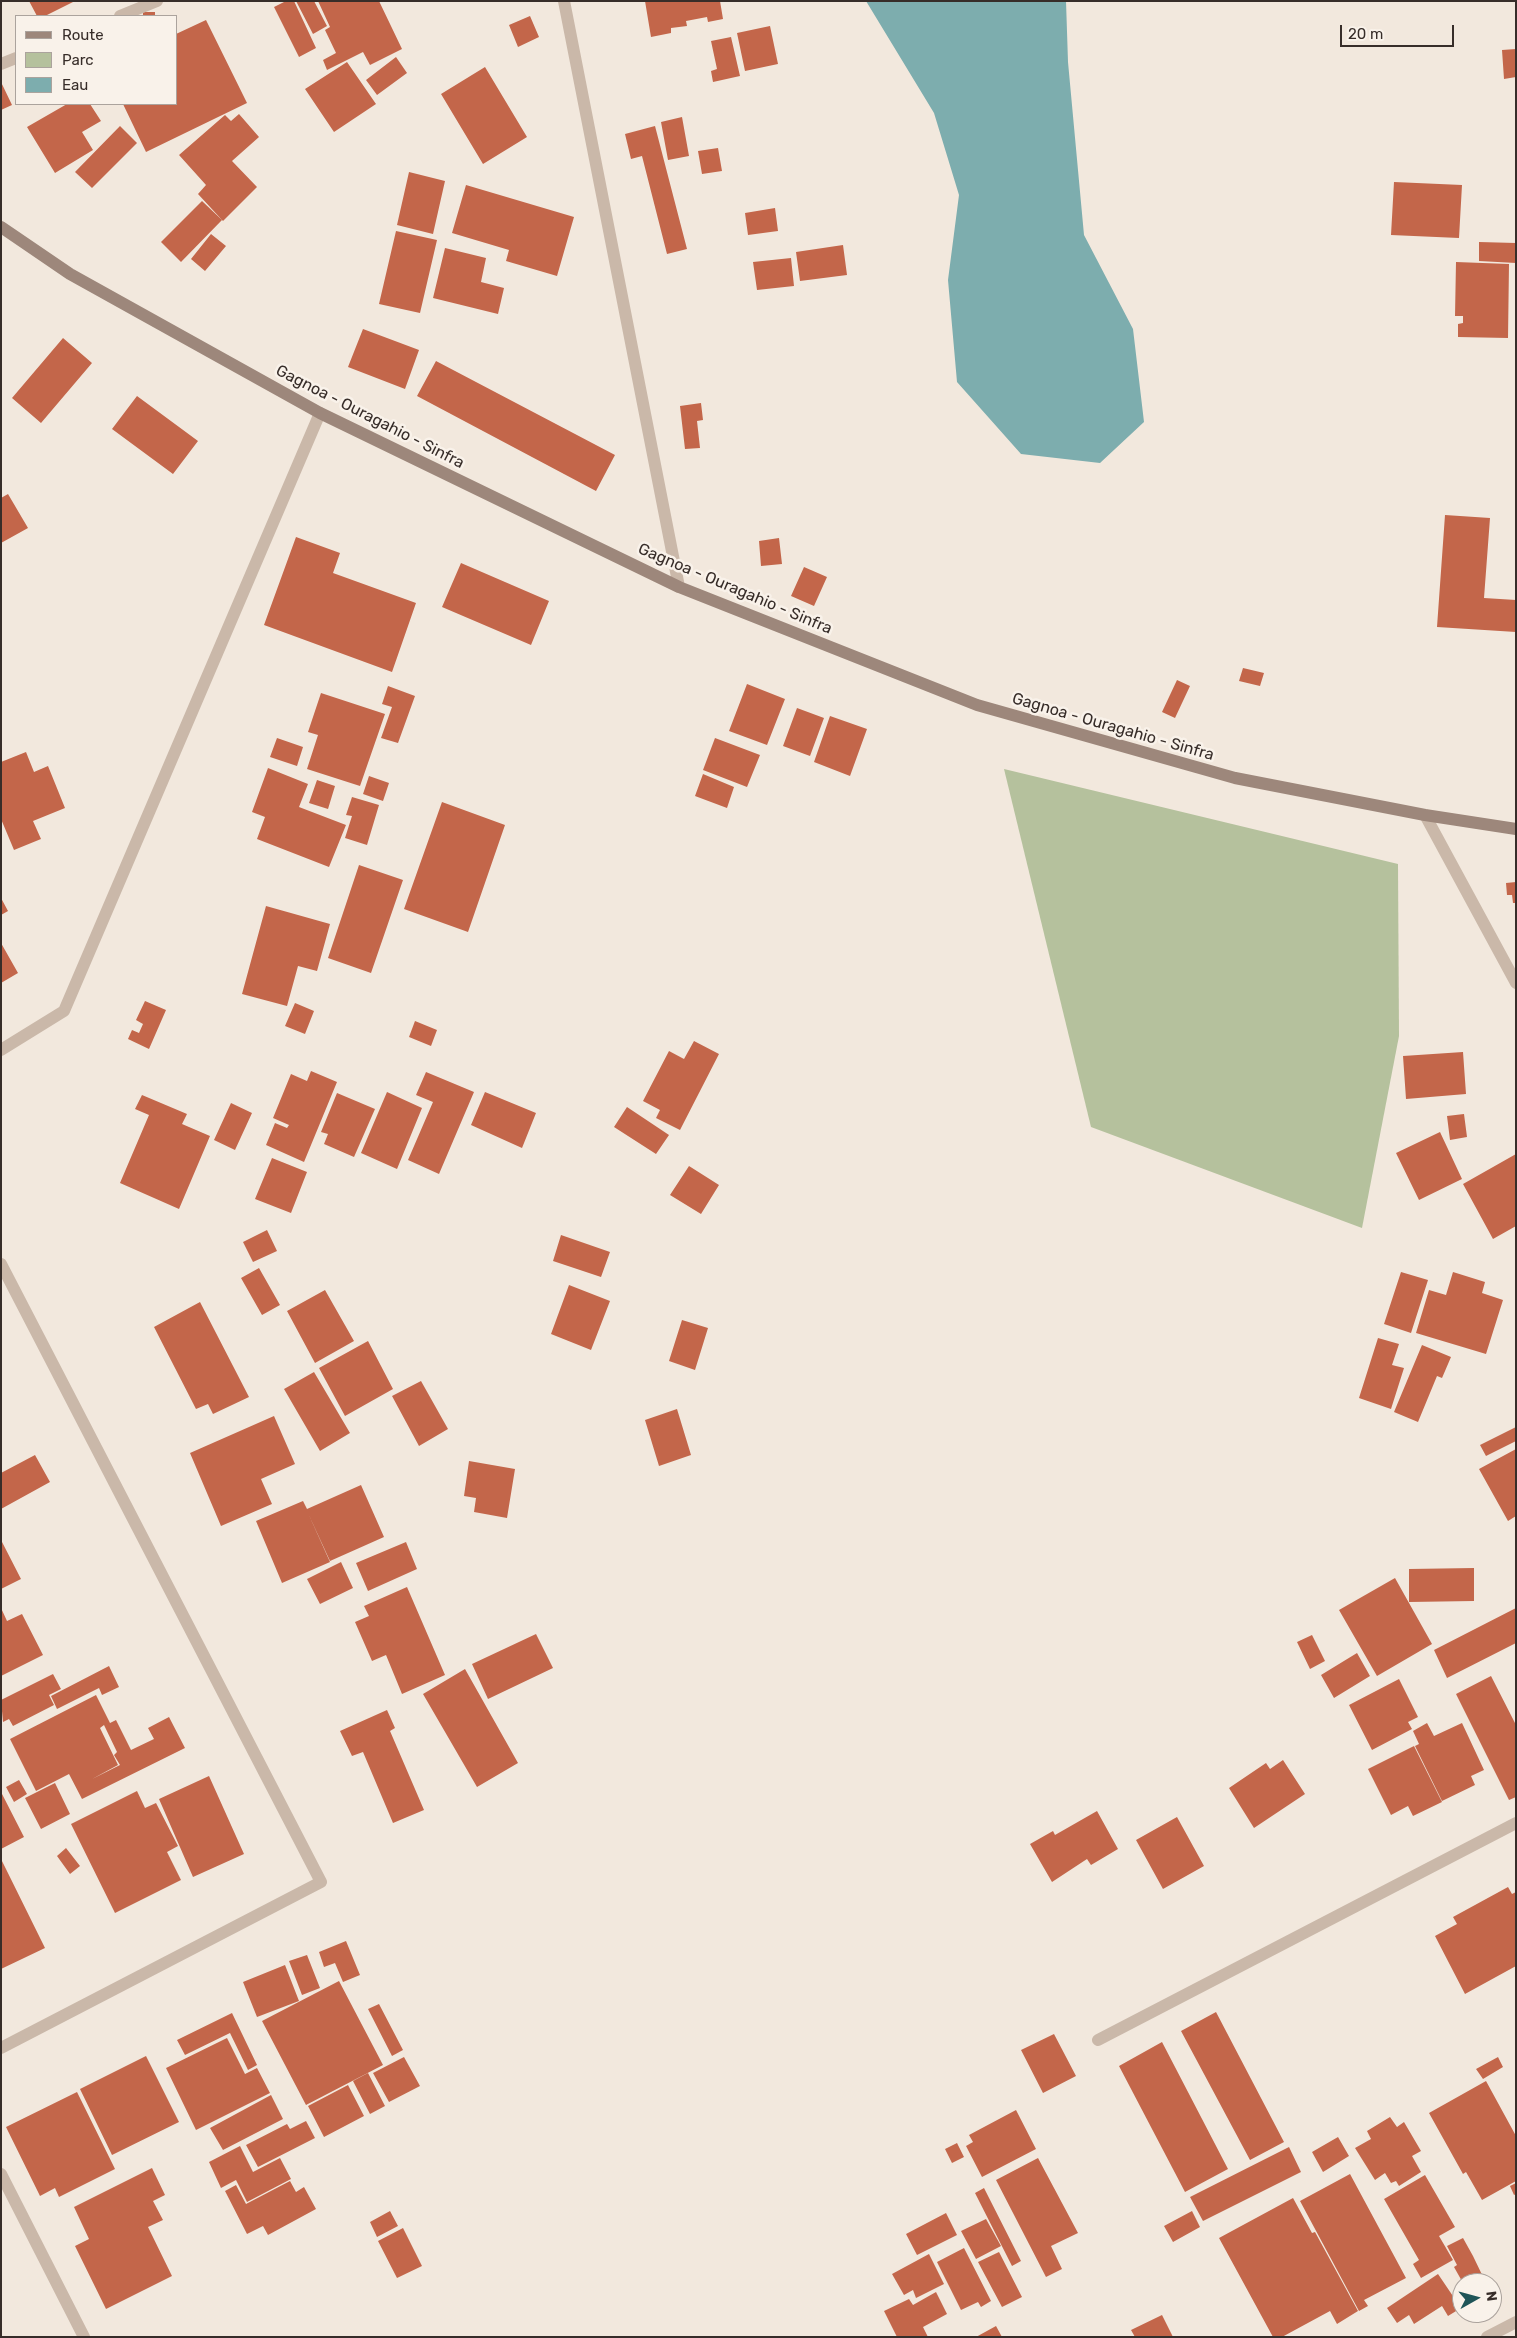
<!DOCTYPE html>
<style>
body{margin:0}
#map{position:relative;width:1517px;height:2338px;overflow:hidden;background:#f2e8dd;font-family:Rubik,sans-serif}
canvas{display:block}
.frame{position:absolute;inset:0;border:2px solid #372d29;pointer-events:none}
.legend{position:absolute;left:15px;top:15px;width:162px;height:90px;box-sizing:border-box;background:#f9f2ea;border:1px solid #aba39d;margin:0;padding:6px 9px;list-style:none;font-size:15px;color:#372d29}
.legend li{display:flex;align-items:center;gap:10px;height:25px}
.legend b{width:25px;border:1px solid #aba39d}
.north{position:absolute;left:1452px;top:2273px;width:50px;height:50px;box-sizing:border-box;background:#f9f2ea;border:1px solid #aba39d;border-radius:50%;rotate:83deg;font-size:14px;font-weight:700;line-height:20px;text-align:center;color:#372d29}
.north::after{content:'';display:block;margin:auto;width:18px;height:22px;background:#1f5558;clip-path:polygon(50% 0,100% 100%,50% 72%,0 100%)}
.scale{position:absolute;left:1340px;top:25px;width:114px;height:22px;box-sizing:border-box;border:2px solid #372d29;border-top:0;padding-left:6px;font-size:15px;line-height:18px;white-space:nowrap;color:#372d29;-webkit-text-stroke:4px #f9f2ea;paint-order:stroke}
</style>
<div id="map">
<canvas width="1517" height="2338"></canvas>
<div class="frame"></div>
<ul class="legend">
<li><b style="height:6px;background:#9d877b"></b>Route</li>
<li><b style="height:14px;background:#b5c19d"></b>Parc</li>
<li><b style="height:14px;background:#7dadae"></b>Eau</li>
</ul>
<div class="north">N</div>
<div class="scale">20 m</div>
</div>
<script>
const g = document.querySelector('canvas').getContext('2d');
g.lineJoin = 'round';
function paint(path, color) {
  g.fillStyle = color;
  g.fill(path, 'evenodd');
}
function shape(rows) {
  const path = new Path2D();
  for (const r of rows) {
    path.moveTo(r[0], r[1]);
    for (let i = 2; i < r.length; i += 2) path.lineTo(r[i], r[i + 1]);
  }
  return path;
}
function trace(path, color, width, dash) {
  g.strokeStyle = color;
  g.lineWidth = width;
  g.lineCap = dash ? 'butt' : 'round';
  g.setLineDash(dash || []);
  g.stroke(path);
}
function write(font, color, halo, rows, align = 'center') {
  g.font = font + ' Rubik,sans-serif';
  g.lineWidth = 5;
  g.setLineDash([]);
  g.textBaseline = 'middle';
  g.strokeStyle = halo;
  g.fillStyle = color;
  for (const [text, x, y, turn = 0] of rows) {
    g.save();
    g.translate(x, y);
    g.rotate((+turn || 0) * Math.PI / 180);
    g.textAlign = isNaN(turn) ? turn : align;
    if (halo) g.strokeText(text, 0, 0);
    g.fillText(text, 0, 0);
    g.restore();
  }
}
const green = shape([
 [1004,769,1398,864,1399,1036,1362,1228,1091,1127]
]);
const water = shape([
 [866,1,1066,1,1068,62,1084,235,1133,329,1144,422,1100,463,1021,454,957,382,948,280,959,195,934,113]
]);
const building = shape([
 [29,1,75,1,45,16,37,16],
 [286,1,294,1,316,48,299,57,274,7],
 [296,1,314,1,327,26,313,34],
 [318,1,379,1,402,49,370,65,363,52,327,70,323,60,336,53,325,30,330,27],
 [645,1,720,1,723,19,708,22,707,17,686,21,687,26,671,28,671,33,651,37],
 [143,12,155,12,155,16,143,16],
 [530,16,539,37,518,47,509,25],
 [206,20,247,103,146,152,123,104,176,104,176,34],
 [770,26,778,64,745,71,737,33],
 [731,37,740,76,713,82,711,71,717,69,711,41],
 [1516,49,1516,77,1504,79,1502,50],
 [396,57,407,73,377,95,366,80],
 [347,62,376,104,334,132,305,89],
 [485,67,527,137,483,164,441,94],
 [1,82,12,105,1,110],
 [67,104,90,104,101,121,82,132,93,150,55,173,27,127],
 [239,114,259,137,232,161,257,187,223,221,198,194,206,185,179,155,225,115,231,121],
 [682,117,689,156,668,160,661,122],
 [120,126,137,143,92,188,75,172],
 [655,126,687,249,667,254,642,156,631,159,625,134],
 [718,148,722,171,702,174,698,151],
 [409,172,445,181,433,234,397,225],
 [1394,182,1462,185,1459,238,1391,235],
 [466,185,574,217,557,276,506,261,509,250,452,233],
 [202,201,222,220,181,262,161,242],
 [775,208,778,231,748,235,745,213],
 [396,231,437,240,420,313,379,304],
 [211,234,226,246,205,271,191,259],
 [1479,242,1516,243,1516,263,1479,261],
 [843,245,847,275,800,281,796,252],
 [445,248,486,258,481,282,504,288,498,314,433,298],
 [791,258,794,286,757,290,753,262],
 [1456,262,1509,264,1508,338,1458,337,1458,324,1463,323,1463,316,1455,316],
 [363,329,419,350,405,389,348,367],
 [63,338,92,363,41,423,12,398],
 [436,361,615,455,596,491,417,396],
 [137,396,198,441,173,474,112,429],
 [701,403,703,420,697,421,700,448,685,449,680,406],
 [8,494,28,528,1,543,1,498],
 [1445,515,1490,518,1484,598,1516,600,1516,632,1437,627],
 [296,537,340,553,333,573,416,603,392,672,264,625],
 [779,538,782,564,761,566,759,541],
 [461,563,549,601,531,645,442,607],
 [804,567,827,577,814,606,791,596],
 [1243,668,1264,673,1260,686,1239,681],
 [1177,680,1190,686,1175,718,1162,712],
 [747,684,785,699,767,745,729,731],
 [388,686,415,696,398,743,381,738,392,707,382,704],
 [321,693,385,714,360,786,307,769,318,735,308,732],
 [797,708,824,718,810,756,783,746],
 [830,716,867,729,850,776,814,762],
 [277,738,303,747,297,766,270,757],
 [715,738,760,755,747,787,703,770],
 [26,752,34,772,48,766,65,808,33,821,41,839,14,850,1,819,1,762],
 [268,768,308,784,299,807,346,825,329,867,257,839,265,817,252,812],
 [703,774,734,787,727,808,695,796],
 [369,776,389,783,383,801,363,794],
 [317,780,335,786,328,809,309,803],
 [352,797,379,805,367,845,345,838,352,816,346,815],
 [442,802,505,825,468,932,404,909],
 [359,865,403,880,371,973,328,958],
 [1516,882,1516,903,1513,903,1512,895,1507,895,1506,883],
 [1,898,8,911,1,915],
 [266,906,330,924,317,971,298,966,287,1006,242,994],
 [1,943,18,973,1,983],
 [145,1001,166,1010,149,1049,128,1039,132,1030,139,1033,143,1024,136,1020],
 [295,1003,314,1011,305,1034,285,1026],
 [415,1021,437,1030,431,1046,409,1037],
 [694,1041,719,1054,680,1130,656,1118,660,1110,643,1101,669,1051,684,1059],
 [1463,1052,1466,1094,1406,1099,1403,1056],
 [311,1071,337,1082,304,1162,266,1145,275,1123,287,1128,289,1125,273,1118,291,1074,307,1081],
 [426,1072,474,1092,439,1174,408,1160,433,1102,416,1095],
 [387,1092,422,1108,397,1169,361,1153],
 [485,1092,536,1113,522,1148,471,1125],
 [337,1093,375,1109,354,1157,324,1144,328,1134,321,1132],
 [142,1095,187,1114,182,1124,210,1136,179,1209,120,1183,149,1115,135,1109],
 [231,1103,252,1113,235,1150,214,1140],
 [627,1107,669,1135,656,1154,614,1127],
 [1464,1114,1467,1137,1450,1140,1447,1116],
 [1440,1132,1462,1179,1419,1200,1396,1153],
 [1516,1154,1516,1226,1493,1239,1463,1184],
 [272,1158,307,1172,291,1213,255,1199],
 [689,1166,719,1185,701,1214,670,1195],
 [267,1230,277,1251,253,1262,243,1242],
 [561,1235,610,1252,601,1277,553,1261],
 [259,1268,280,1305,262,1315,241,1278],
 [1401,1272,1428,1280,1411,1333,1384,1324],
 [1453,1272,1485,1282,1482,1293,1503,1300,1486,1354,1416,1333,1429,1290,1446,1295],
 [569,1285,610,1301,591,1350,551,1334],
 [325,1290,354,1341,315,1363,287,1311],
 [200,1302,249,1397,213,1414,208,1404,196,1409,154,1327],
 [682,1320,708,1328,695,1370,669,1361],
 [1378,1338,1399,1344,1392,1365,1404,1368,1391,1409,1359,1398],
 [368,1341,393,1389,345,1416,319,1368],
 [1422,1345,1451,1357,1442,1378,1437,1376,1418,1422,1394,1412],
 [314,1372,350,1433,320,1451,284,1389],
 [421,1381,448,1429,419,1446,392,1396],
 [677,1409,691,1455,659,1466,645,1420],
 [274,1416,295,1464,261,1479,272,1504,221,1526,190,1453],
 [1516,1427,1516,1441,1486,1456,1480,1445],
 [1516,1449,1516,1516,1508,1521,1479,1469],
 [35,1455,50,1482,1,1509,1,1473],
 [469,1461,515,1469,507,1518,474,1512,476,1498,464,1496],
 [361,1485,384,1537,330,1561,308,1513,330,1562,282,1583,256,1521,303,1501,307,1509],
 [1,1540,21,1579,1,1589],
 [406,1542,417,1569,368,1591,356,1563],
 [341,1562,353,1588,320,1604,307,1579],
 [1474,1568,1474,1601,1409,1602,1409,1569],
 [1395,1578,1432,1644,1377,1676,1339,1610],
 [407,1587,445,1675,402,1694,386,1655,372,1661,355,1622,369,1616,364,1606],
 [1,1608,7,1621,22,1614,43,1655,1,1676],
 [1516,1608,1516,1643,1447,1678,1434,1650],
 [536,1634,553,1668,488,1699,472,1664],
 [1312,1635,1325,1661,1310,1669,1297,1642],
 [1357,1653,1370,1676,1334,1698,1321,1675],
 [109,1666,119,1687,102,1695,99,1688,57,1709,51,1696],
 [465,1669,518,1763,477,1787,423,1694],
 [53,1674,61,1689,49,1695,54,1705,13,1726,9,1719,3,1722,1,1700],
 [1491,1676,1516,1725,1516,1797,1509,1800,1456,1694],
 [1399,1679,1418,1717,1408,1722,1412,1729,1372,1750,1349,1705],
 [96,1695,110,1723,116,1720,131,1750,154,1739,148,1728,169,1717,185,1748,82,1799,69,1774,36,1791,10,1739],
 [104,1725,117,1752,114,1755,120,1765,92,1779,118,1765,100,1728],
 [387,1710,395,1728,390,1731,424,1810,393,1823,363,1752,352,1756,340,1731],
 [1427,1723,1434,1736,1462,1723,1484,1770,1471,1776,1475,1785,1442,1801,1415,1746,1419,1744,1413,1731],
 [1414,1746,1442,1802,1413,1816,1408,1806,1391,1815,1368,1769],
 [1283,1760,1305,1794,1254,1828,1229,1788,1266,1763,1270,1769],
 [209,1776,244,1854,193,1877,159,1799],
 [19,1780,27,1794,14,1802,6,1787],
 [55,1783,70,1814,41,1829,25,1798],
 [137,1791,145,1808,156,1803,178,1846,167,1852,181,1880,115,1913,71,1824],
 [1,1792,24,1837,1,1849],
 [1097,1811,1118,1849,1091,1865,1087,1859,1052,1882,1030,1844,1053,1831,1055,1835],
 [1177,1817,1204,1866,1163,1889,1136,1840],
 [66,1848,80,1866,70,1874,57,1856],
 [1,1859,45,1948,1,1969],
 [1508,1887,1512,1894,1516,1892,1516,1966,1465,1994,1435,1936,1457,1924,1453,1917],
 [346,1941,360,1975,343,1982,335,1963,324,1967,319,1952],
 [307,1955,320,1988,302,1995,289,1961],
 [285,1965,299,2001,257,2017,243,1982],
 [339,1981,383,2065,306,2105,262,2021],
 [379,2004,403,2050,392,2056,368,2009],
 [1216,2012,1284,2142,1250,2160,1181,2031],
 [232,2013,257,2065,248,2070,230,2033,185,2055,177,2040],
 [1054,2034,1076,2076,1043,2093,1021,2050],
 [227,2038,245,2074,257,2068,270,2093,196,2130,166,2068],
 [1162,2042,1228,2169,1185,2192,1119,2066],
 [146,2056,179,2122,112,2155,80,2089],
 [404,2057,420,2086,389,2102,373,2073],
 [1498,2057,1503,2067,1483,2079,1476,2069],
 [368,2073,385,2106,370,2114,353,2081],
 [1486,2081,1516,2136,1516,2181,1482,2200,1466,2172,1463,2174,1429,2113],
 [348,2085,364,2116,324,2137,308,2106],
 [77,2092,115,2169,59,2197,55,2188,40,2196,6,2127],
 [271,2095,283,2119,223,2150,210,2128],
 [1016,2110,1036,2149,982,2177,966,2146,973,2142,969,2135],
 [1390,2117,1397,2127,1404,2122,1421,2151,1412,2156,1421,2172,1399,2186,1396,2181,1391,2183,1385,2173,1375,2180,1355,2148,1371,2139,1367,2131],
 [306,2121,315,2138,258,2167,246,2145,287,2124,290,2129],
 [1338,2137,1349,2156,1323,2172,1312,2152],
 [957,2143,964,2157,952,2163,945,2149],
 [240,2146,253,2172,280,2158,291,2179,247,2202,236,2180,221,2188,209,2162],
 [1289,2147,1301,2172,1203,2221,1190,2197],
 [1038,2158,1078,2233,1051,2246,1062,2269,1046,2277,996,2180],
 [152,2168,165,2195,153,2201,163,2220,148,2227,172,2276,106,2309,75,2246,89,2239,74,2207],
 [1350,2174,1406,2278,1364,2300,1368,2306,1359,2311,1300,2201],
 [1425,2175,1455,2227,1439,2236,1453,2260,1421,2278,1413,2264,1419,2260,1384,2199],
 [290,2181,296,2192,304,2187,316,2209,268,2235,263,2226,247,2234,225,2191,236,2185,246,2204],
 [1516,2183,1516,2194,1514,2195,1510,2186],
 [984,2188,1021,2261,1012,2266,975,2193],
 [1293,2198,1312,2233,1315,2232,1358,2311,1337,2324,1330,2311,1282,2337,1273,2337,1219,2238],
 [390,2211,398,2226,377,2237,370,2222],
 [1192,2211,1200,2227,1173,2242,1164,2226],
 [946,2213,957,2235,917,2255,906,2234],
 [986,2219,1001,2246,976,2259,961,2231],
 [403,2228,422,2266,397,2278,378,2241],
 [1463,2238,1473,2256,1486,2283,1463,2283,1454,2267,1457,2265,1447,2246],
 [964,2248,991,2301,981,2307,978,2302,961,2310,937,2262],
 [999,2252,1022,2297,1002,2307,978,2262],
 [929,2254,944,2284,916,2298,913,2290,904,2295,892,2274],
 [1438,2274,1461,2308,1448,2316,1442,2306,1414,2324,1409,2315,1397,2323,1387,2308],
 [936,2292,947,2314,923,2327,928,2337,897,2337,884,2311,909,2299,913,2305],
 [1162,2315,1173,2337,1135,2337,1131,2330],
 [996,2326,1002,2337,976,2337]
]);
const street = shape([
 [564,1,679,587],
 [120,16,157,1],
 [1,64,16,58],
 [1425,815,1516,983],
 [1,1050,64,1011,320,413],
 [1,1264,321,1882,1,2048],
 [1098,2040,1516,1823],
 [1,2174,84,2337],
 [1487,2337,1516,2322]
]);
const secondary = shape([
 [1,227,70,274,320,413,679,587,977,705,1235,778,1425,815,1516,829]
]);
const streetNames = [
 ["Gagnoa - Ouragahio - Sinfra",370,417,27],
 ["Gagnoa - Ouragahio - Sinfra",735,589,23],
 ["Gagnoa - Ouragahio - Sinfra",1113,727,16]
];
paint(green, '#b5c19d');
paint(water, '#7dadae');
paint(building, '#c3664a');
trace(street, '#cab8a9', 12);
trace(secondary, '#9d877b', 12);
write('16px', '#372d29', '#f9f2ea', streetNames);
</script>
